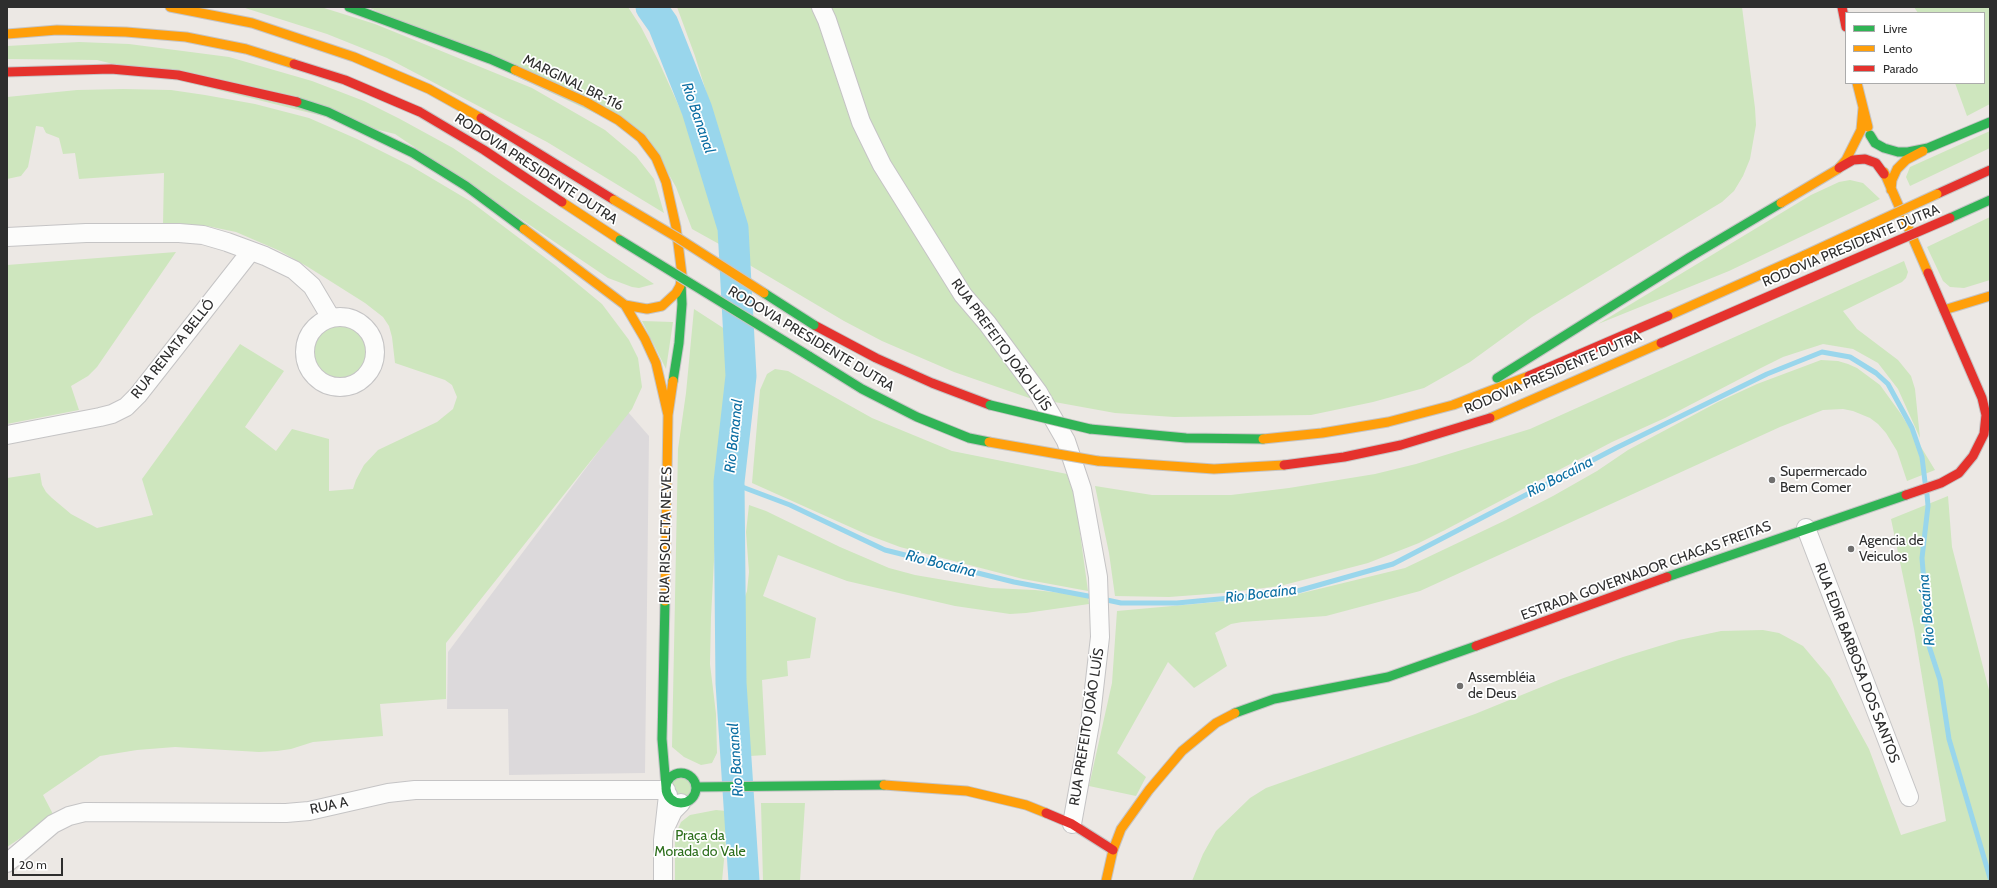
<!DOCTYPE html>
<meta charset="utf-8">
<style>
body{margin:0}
#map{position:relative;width:1997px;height:888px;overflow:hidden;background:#ece8e4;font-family:Cabin,sans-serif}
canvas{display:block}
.frame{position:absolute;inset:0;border:8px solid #2e2e2e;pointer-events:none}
.legend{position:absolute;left:1845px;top:12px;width:140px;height:72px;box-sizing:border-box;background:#fff;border:1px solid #ababab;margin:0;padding:5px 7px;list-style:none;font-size:12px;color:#2e2e2e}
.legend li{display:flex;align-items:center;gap:8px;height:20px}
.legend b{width:20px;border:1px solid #ababab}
.scale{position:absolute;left:12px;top:858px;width:51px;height:18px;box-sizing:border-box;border:2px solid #2e2e2e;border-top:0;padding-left:5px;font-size:12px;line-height:14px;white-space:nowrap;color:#2e2e2e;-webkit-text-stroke:3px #fff;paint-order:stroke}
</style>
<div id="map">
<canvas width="1997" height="888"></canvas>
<div class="frame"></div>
<ul class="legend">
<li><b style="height:5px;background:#30b455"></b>Livre</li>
<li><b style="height:5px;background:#ff9f0a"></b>Lento</li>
<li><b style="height:5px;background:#e5322d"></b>Parado</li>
</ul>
<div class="scale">20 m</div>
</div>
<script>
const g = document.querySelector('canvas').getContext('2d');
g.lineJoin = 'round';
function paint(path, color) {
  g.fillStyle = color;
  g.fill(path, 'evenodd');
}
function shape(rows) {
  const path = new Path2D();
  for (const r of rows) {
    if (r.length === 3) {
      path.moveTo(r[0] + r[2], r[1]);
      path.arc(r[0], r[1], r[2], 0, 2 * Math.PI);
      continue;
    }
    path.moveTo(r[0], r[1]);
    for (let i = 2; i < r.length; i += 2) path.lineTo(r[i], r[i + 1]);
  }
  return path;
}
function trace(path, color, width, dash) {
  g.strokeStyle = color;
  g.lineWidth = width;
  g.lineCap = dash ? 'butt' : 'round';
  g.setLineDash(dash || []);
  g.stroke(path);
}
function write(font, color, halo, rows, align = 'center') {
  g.font = font + ' Cabin,sans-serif';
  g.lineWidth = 3.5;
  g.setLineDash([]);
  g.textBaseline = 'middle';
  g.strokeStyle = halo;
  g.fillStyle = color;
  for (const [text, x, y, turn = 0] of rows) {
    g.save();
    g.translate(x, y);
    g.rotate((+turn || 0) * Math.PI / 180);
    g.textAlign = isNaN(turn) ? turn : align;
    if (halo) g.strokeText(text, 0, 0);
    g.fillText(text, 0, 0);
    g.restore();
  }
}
const industrial = shape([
 [628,412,649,436,645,773,509,775,508,709,447,709,448,652]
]);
const green = shape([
 [242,7,321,7,375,24,532,88,605,130,636,156,654,179,664,213,547,142,387,58,327,34],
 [368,7,628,7,641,27,658,60,697,146,711,185,728,249,692,229,676,187,648,138],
 [677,7,816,7,859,125,1035,400,954,372,882,341,844,321,746,263,736,194,728,162,695,56],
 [828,7,1742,7,1755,108,1756,125,1750,159,1743,176,1734,191,1722,202,1532,317,1470,362,1424,388,1373,402,1311,415,1174,417,1115,413,1049,401,949,261,890,167,869,125],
 [1914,7,1990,7,1990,104,1967,116,1955,83,1984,83,1984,13,1918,13],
 [79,42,129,44,229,57,312,81,364,101,400,119,453,148,654,284,639,288,632,287,608,278,395,134,97,60,7,59,7,46],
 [123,89,171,90,205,95,255,104,309,118,357,139,411,166,470,201,556,266,602,304,629,340,638,358,642,387,632,409,446,643,446,699,380,704,383,736,313,742,291,749,277,751,259,752,175,747,137,750,100,756,43,795,54,816,7,847,7,478,40,473,42,485,46,492,52,498,71,514,97,528,153,515,142,479,240,344,284,371,245,427,276,451,292,429,329,439,329,491,353,489,356,480,364,465,378,450,437,422,453,409,457,397,452,385,445,380,395,363,392,337,389,326,383,317,365,303,308,267,280,251,236,232,207,226,163,225,164,173,79,179,75,153,63,154,59,138,46,133,43,127,36,126,28,167,21,176,7,179,7,97,77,90],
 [1990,131,1990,148,1910,186,1906,177,1910,167],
 [1850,180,1863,183,1880,199,1729,271,1598,324,1811,195,1839,182],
 [1990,217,1990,280,1964,288,1950,287,1943,281,1927,247],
 [176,252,97,367,88,376,71,386,79,410,7,424,7,265],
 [1904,261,1908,272,1906,278,1902,282,1843,311,1857,329,1898,360,1911,376,1915,389,1920,438,1898,389,1878,363,1853,349,1823,344,1783,357,1759,369,1665,418,1612,442,1445,530,1419,543,1368,563,1280,586,1223,593,1169,597,1115,596,1109,553,1095,486,1152,495,1231,495,1289,488,1375,474,1416,464,1530,429],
 [694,309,731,333,727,417,718,485,711,617,710,664,716,714,717,753,712,763,701,765,684,757,672,747,678,449,686,393],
 [340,351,30],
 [642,321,673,322,666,369],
 [1821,360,1838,361,1848,364,1857,368,1880,385,1901,414,1935,470,1907,481,1897,451,1886,433,1878,424,1870,418,1853,411,1843,409,1823,410,1780,427,1420,591,1326,616,1242,622,1231,624,1215,633,1227,666,1194,688,1168,662,1117,753,1146,777,1136,796,1089,786,1112,683,1117,611,1294,595,1405,568,1506,520,1553,496,1597,471,1628,450,1718,402,1757,384],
 [775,369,788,371,872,418,952,451,1072,475,1088,591,1023,579,900,547,868,535,752,483,760,390,767,374],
 [1948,496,1952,547,1990,694,1990,881,1192,881,1203,854,1216,831,1250,798,1266,788,1475,714,1561,679,1623,657,1679,640,1721,631,1763,630,1779,633,1803,646,1830,678,1869,749,1901,835,1946,821,1914,629,1891,519],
 [749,505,766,511,840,547,889,568,915,575,991,588,1035,590,1088,596,1089,604,1026,613,1010,614,955,606,847,581,778,555,763,596,816,618,810,658,787,661,788,676,762,680,766,755,750,756,745,751,743,745,741,695,734,642,736,622,747,591,749,572,746,532],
 [680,775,688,777,692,780,692,796,686,800,677,801,670,782],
 [761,803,805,803,800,881,763,881],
 [716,810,726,811,728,818,722,881,675,881,675,836,681,822,690,815]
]);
const stream = shape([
 [729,482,790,505,885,550,1014,582,1088,596,1121,603,1177,603,1294,592,1393,564,1616,448,1767,374,1822,352,1850,357,1876,373,1888,384,1912,428,1922,457,1925,482],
 [1927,494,1928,506,1922,558,1929,646,1940,680,1949,739,1990,878]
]);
const river = shape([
 [651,7,663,24,697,110,733,228,741,376,729,482,731,683,744,881]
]);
const street = shape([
 [821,7,827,20,861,122,882,165,963,295,987,323,1038,392,1066,441,1082,489,1098,577,1100,637,1090,724,1072,824],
 [7,237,86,233,179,233,203,235,227,242,265,256,294,270,312,286,331,318],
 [340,352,35],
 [7,435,100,417,112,414,126,407,138,395,251,251],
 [1806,528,1909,797],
 [666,826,673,811,681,803],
 [7,863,53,824,69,816,85,812,286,813,309,811,388,793,415,790,666,790],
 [663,881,663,840,668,795]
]);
const fast = shape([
 [349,7,490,59,515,70],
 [297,102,328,112,413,153,466,186,524,229],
 [1870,135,1875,143,1884,148,1898,152,1908,152,1928,148,1990,122],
 [1950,218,1990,200],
 [809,356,862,389,917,417,969,438,989,442],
 [1497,378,1690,257,1781,203],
 [673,381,679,343,682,304,681,283],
 [1090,429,1186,438,1263,439],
 [1667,577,1906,495],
 [665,601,662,739,666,787],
 [1235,713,1274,699,1388,677,1476,646],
 [681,788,15],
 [696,787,884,785]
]);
const slow = shape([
 [170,7,252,23,354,57,429,89,481,118],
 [7,34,57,30,126,32,186,37,246,49,294,64],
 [515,70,586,102,618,120,641,138,656,158,666,182,676,227,682,275,680,286,676,293,662,306,647,309,625,305],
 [1857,83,1868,127],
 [1884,172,1928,273],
 [1891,190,1892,180,1897,169,1906,160,1923,151],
 [562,202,620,240],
 [1781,203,1838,169,1846,160,1861,130,1863,108],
 [524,229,625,305,645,339,656,363,668,415],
 [1944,310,1990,296],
 [1668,316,1805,255],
 [1490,418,1661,343],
 [1263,439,1322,433,1388,422,1453,405,1529,376],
 [1098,461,1214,469,1284,465],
 [665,601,668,415,673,381],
 [884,785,967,791,1026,805,1046,813],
 [1106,881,1113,850,1121,829,1149,790,1182,751,1216,723,1235,713]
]);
const jam = shape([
 [1842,7,1846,27],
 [294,64,345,80,420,112,484,150,562,202],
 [7,72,111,69,178,75,297,102],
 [481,118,614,200],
 [1839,168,1853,160,1865,159,1876,163,1884,174],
 [1937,194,1990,170],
 [814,325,876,358,932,383,990,405],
 [1661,343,1811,278],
 [1529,376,1668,316],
 [1284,465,1344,457,1401,445,1490,418],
 [1906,495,1941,483,1959,473,1973,456,1984,434,1986,415,1982,398,1928,273],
 [1476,646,1667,577],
 [1046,813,1072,824,1113,850]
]);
const fastBridge = shape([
 [620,240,809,356],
 [764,293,814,325],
 [990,405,1090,429]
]);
const slowBridge = shape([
 [614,200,678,238,764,293],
 [1805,255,1937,194],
 [989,442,1098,461]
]);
const jamBridge = shape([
 [1811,278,1950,218]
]);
const markers = [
 [1772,480,4,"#706f6e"],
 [1851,549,4,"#706f6e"],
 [1460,686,4,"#706f6e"]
];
const streetNames = [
 ["MARGINAL BR-116",573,83,26],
 ["RODOVIA PRESIDENTE DUTRA",536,169,33],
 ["RODOVIA PRESIDENTE DUTRA",1851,246,-23],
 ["RODOVIA PRESIDENTE DUTRA",811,339,31],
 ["RUA PREFEITO JOÃO LUÍS",1001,345,54],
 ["RUA RENATA BELLÓ",173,349,-51],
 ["RODOVIA PRESIDENTE DUTRA",1553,373,-23],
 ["RUA RISOLETA NEVES",666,535,-89],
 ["ESTRADA GOVERNADOR CHAGAS FREITAS",1646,571,-20],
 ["RUA EDIR BARBOSA DOS SANTOS",1857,663,69],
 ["RUA PREFEITO JOÃO LUÍS",1087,727,-81],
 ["RUA A",329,806,-12]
];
const poiNames = [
 ["Supermercado",1780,472],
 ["Bem Comer",1780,488],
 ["Agencia de",1859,541],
 ["Veiculos",1859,557],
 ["Assembléia",1468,678],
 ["de Deus",1468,694]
];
const parkNames = [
 ["Praça da",700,836],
 ["Morada do Vale",700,852]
];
const waterNames = [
 ["Rio Bananal",698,118,71],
 ["Rio Bananal",734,436,-84],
 ["Rio Bocaína",1560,477,-27],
 ["Rio Bocaína",941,564,14],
 ["Rio Bocaína",1261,594,-7],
 ["Rio Bocaína",1927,610,-95],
 ["Rio Bananal",736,760,-94]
];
paint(industrial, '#dcd9db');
paint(green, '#cee6be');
trace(stream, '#99d6ec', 5);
trace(river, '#99d6ec', 31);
trace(street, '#c5c4c5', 20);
trace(fast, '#c5c4c5', 11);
trace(slow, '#c5c4c5', 11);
trace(jam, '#c5c4c5', 11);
trace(street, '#fcfcfb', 18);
trace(fast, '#30b455', 9);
trace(slow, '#ff9f0a', 9);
trace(jam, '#e5322d', 9);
trace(fastBridge, '#c6c5c4', 11, []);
trace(slowBridge, '#c6c5c4', 11, []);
trace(jamBridge, '#c6c5c4', 11, []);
trace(fastBridge, '#30b455', 9);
trace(slowBridge, '#ff9f0a', 9);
trace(jamBridge, '#e5322d', 9);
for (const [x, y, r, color] of markers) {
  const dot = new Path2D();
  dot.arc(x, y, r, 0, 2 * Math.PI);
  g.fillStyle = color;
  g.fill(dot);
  trace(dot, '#fff', 1.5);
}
write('14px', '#2e2e2e', '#fff', streetNames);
write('14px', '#2e2e2e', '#fff', poiNames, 'left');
write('14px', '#2c6e1b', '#fff', parkNames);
write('italic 15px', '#0d6fa3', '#fff', waterNames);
</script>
